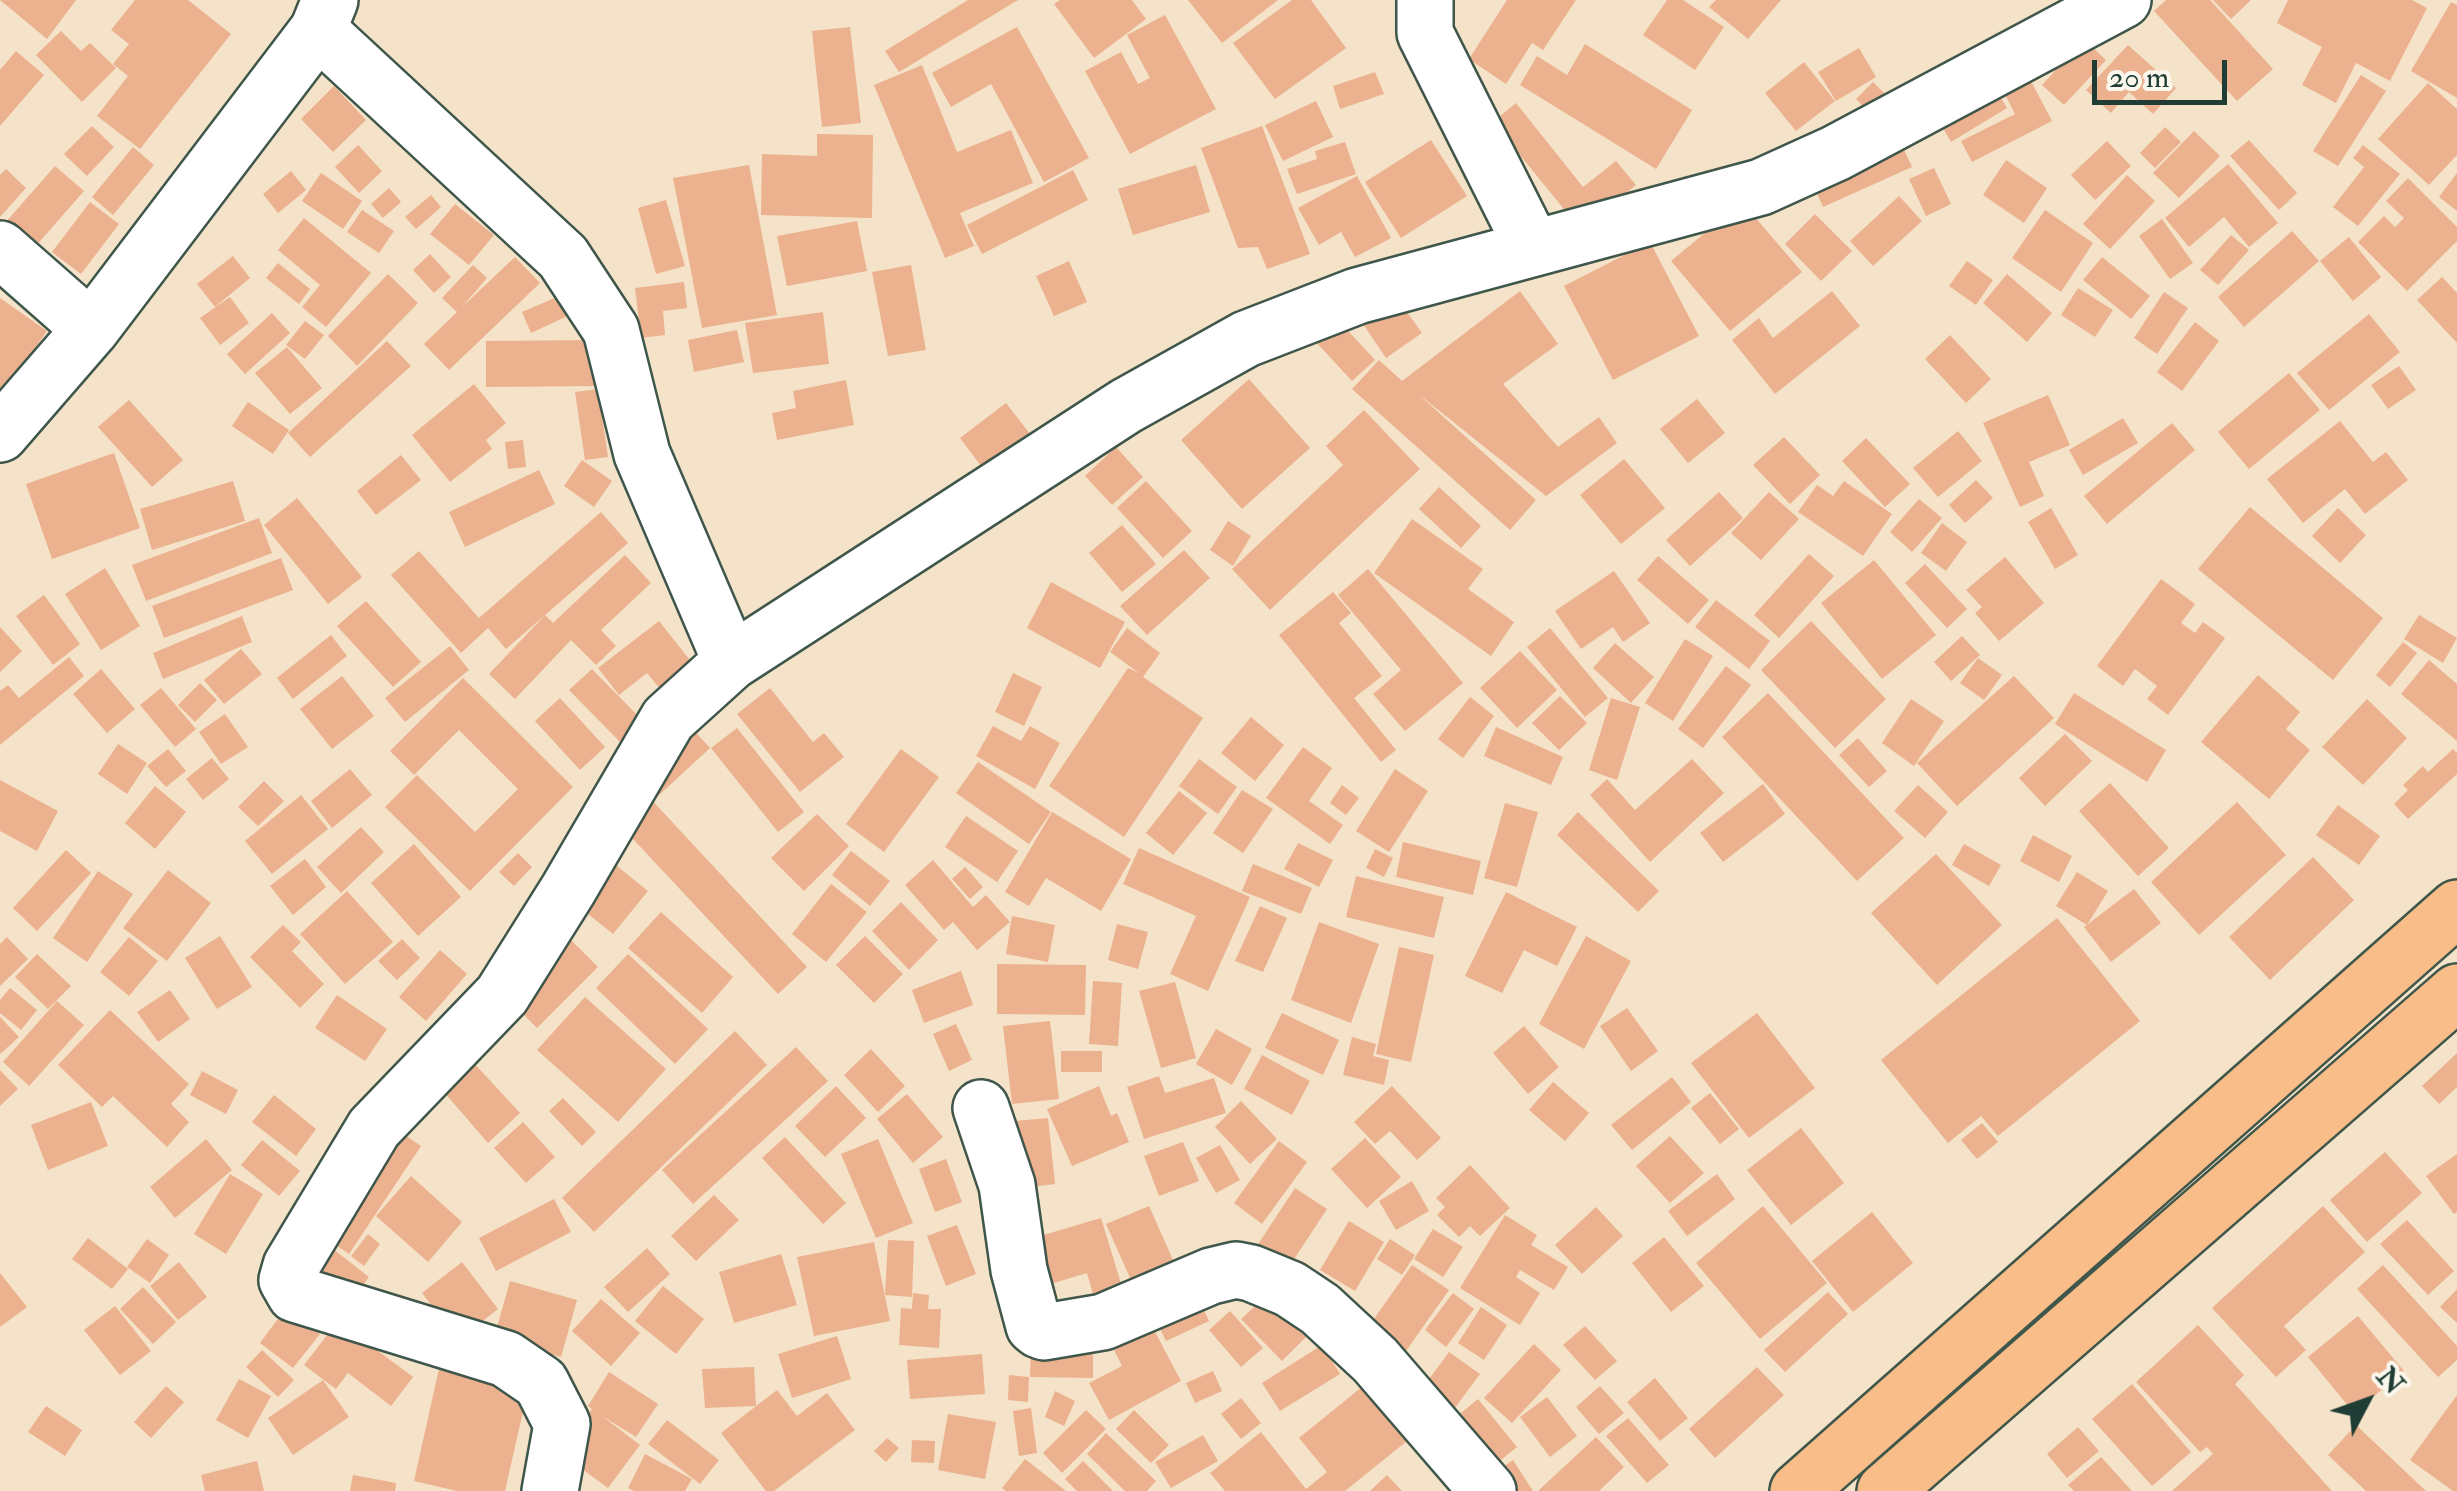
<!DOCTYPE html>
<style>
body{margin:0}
#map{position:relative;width:2457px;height:1491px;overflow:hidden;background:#f4e3c8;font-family:"IM FELL Double Pica",serif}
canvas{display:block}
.north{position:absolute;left:2317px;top:1351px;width:100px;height:100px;-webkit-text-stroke:8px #fbf7ec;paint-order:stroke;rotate:49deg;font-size:28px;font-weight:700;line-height:40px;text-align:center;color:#1f3d34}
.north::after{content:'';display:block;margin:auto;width:35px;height:45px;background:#1f3d34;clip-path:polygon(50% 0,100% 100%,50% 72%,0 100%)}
.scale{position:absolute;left:2092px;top:60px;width:135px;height:45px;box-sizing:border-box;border:5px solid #1f3d34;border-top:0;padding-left:12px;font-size:30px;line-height:35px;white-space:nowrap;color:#1f3d34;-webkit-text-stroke:8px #fbf7ec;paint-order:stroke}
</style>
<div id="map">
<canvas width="2457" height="1491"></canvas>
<div class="north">N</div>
<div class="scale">20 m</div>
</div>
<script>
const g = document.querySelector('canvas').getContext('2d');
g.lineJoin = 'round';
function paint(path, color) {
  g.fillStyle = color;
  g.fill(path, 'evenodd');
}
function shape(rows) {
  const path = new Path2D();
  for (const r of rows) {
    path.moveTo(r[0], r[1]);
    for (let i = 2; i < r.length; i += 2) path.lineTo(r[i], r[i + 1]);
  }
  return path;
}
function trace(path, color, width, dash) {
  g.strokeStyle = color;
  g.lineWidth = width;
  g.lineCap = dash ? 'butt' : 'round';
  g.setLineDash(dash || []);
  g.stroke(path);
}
const building = shape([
 [0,0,76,0,47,39],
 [135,0,188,0,231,34,140,149,97,116,128,76,113,64,129,44,111,30],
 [968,0,1018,0,899,72,885,51],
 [1060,0,1132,0,1146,19,1094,58,1054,4],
 [1188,0,1278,0,1222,43],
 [1292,0,1311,0,1346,48,1275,99,1233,43],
 [1507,0,1576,0,1543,50,1532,43,1506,84,1469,59],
 [1667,0,1683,0,1724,27,1695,70,1643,35],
 [1716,0,1781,0,1748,39,1709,7],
 [2166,0,2210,0,2273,69,2237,101,2154,11],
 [2213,0,2251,0,2231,19],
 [2288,0,2412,0,2427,8,2390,81,2356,63,2336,103,2302,85,2322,47,2277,23],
 [2451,2,2457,5,2457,98,2411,71],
 [1165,15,1216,109,1130,154,1085,71,1121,52,1138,84,1150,78,1127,35],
 [850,27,861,123,822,127,812,31],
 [1017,27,1089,158,1044,182,991,84,951,107,932,73],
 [61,31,81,51,90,43,116,68,82,102,36,55],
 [2084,39,2106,60,2064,105,2042,85],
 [1585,44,1692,110,1656,169,1520,85,1537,56,1567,75],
 [2128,45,2176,88,2153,114,2129,92,2111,113,2086,90],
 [1859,48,1876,77,1836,101,1818,72],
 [16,51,44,75,0,126,0,70],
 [1804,62,1835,101,1796,131,1765,93],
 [2022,64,2052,121,1972,162,1961,141,2015,114,1996,77],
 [922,65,957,152,1011,130,1033,183,960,213,974,246,945,258,874,85],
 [1375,72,1384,94,1340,109,1333,86],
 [2361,75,2386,91,2338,166,2313,151],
 [1988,76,2007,108,1951,142,1932,109],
 [1873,82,1895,104,1877,121,1856,99],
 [2428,83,2457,109,2457,155,2429,185,2378,139],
 [334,86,366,120,333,152,301,119],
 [1316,101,1333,137,1283,161,1265,125],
 [1516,103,1583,187,1616,161,1636,185,1581,230,1493,122],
 [92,126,114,147,87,176,64,154],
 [1262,126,1310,254,1267,269,1258,247,1238,248,1201,148],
 [2165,127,2181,142,2155,168,2140,153],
 [2194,131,2220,156,2179,198,2153,173],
 [817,134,873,135,872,218,761,215,762,154,817,156],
 [1897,134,1912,167,1823,207,1808,173],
 [1431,140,1467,196,1401,238,1365,182],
 [2249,140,2297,193,2279,210,2230,156],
 [2107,141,2131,166,2095,200,2071,175],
 [1345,142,1356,174,1297,194,1287,169,1317,159,1315,151],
 [358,145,382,171,359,193,335,167],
 [2363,145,2400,174,2358,226,2333,207,2364,167,2353,158],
 [133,147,154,165,113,215,92,197],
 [2006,160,2047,188,2024,223,1983,195],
 [2228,164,2278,223,2249,247,2224,217,2189,247,2165,218],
 [749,165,777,315,702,328,673,178],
 [1196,165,1210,212,1133,235,1118,189],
 [55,166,84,191,34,248,5,223],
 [1934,168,1951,204,1926,216,1909,179],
 [6,169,26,188,0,217,0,175],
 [1073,170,1088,200,982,254,967,225],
 [291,171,306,190,278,213,263,194],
 [321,173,362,201,343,229,302,201],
 [2457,173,2457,211,2439,197],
 [2127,175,2155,201,2110,249,2083,224],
 [1357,176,1391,238,1355,257,1341,232,1319,245,1298,208],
 [2408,178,2457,227,2457,241,2407,291,2358,242,2384,216,2395,227,2404,218,2386,201],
 [389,188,401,202,383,218,371,204],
 [431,195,441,207,416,229,405,217],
 [1899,196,1922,221,1873,266,1850,241],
 [666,200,685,266,656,274,638,208],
 [90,202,119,224,81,274,52,252],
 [1742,202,1802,272,1730,331,1671,261],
 [455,204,494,235,469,265,430,234],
 [362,210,394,231,379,253,347,232],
 [2045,210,2093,243,2061,292,2012,258],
 [1815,214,1852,251,1821,281,1785,244],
 [304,218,371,273,326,327,302,307,320,285,278,250],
 [2162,219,2193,263,2170,279,2139,236],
 [857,221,867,271,787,286,777,236],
 [2292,231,2319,261,2244,327,2218,297],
 [2231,235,2249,250,2218,285,2200,270],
 [2349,237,2381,277,2353,301,2320,261],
 [1650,242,1699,336,1613,380,1564,286],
 [430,254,451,277,434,293,413,270],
 [233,256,250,278,215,307,197,284],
 [515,257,540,283,449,370,424,344,457,312,442,298,473,265,487,278,462,307],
 [2102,257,2150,296,2131,319,2083,280],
 [1069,261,1087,302,1054,316,1036,276],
 [1967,261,1993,280,1976,305,1949,286],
 [278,263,310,289,299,304,266,278],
 [911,265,926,350,888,356,872,272],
 [388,274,418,303,357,366,328,336],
 [2007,274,2052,313,2027,342,1983,303],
 [2442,277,2457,293,2457,343,2417,300],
 [684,282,687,308,663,311,665,335,641,338,635,288],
 [2078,288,2113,310,2095,337,2061,315],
 [1392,291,1422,333,1386,358,1357,315],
 [1520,291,1558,344,1503,384,1558,447,1599,417,1617,443,1546,496,1417,393,1536,500,1510,530,1352,389,1379,360,1402,381],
 [1832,291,1860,326,1775,394,1732,340,1759,318,1773,338],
 [2164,292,2188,308,2157,354,2134,338],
 [564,294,572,314,531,333,522,312],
 [230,297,249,323,220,345,200,318],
 [0,298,47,331,0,398],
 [823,312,829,364,753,373,745,323],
 [272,313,290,333,245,374,227,354],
 [2369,314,2400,352,2329,410,2297,373],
 [1338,320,1375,360,1352,381,1315,341],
 [305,321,324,335,305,359,286,345],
 [2195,322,2219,341,2182,391,2157,372],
 [737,330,744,362,694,372,688,340],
 [1950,335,1991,379,1966,403,1925,359],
 [599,340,600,386,486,387,486,341],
 [387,341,411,366,310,457,288,433],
 [287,347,322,388,290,414,255,373],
 [2399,366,2416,390,2388,409,2371,385],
 [2289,373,2320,410,2249,469,2218,432],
 [1249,379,1310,448,1242,509,1181,440],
 [846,380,854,425,777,440,772,413,796,408,793,391],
 [474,384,506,423,486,440,492,449,450,482,412,435],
 [598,389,608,457,585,460,575,392],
 [2048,395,2070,445,2029,462,2044,496,2020,507,1983,423],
 [1697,399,1725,433,1688,463,1660,429],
 [129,400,183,460,152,487,98,427],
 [248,402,289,430,273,454,232,426],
 [1006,403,1030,434,984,470,960,438],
 [1364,410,1420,469,1270,610,1232,569,1343,465,1326,446],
 [2123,418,2138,443,2083,475,2069,450],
 [2340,421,2373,462,2386,452,2408,480,2365,514,2345,489,2303,523,2267,479],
 [2172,423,2195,450,2107,524,2084,496],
 [1958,431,1982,461,1938,497,1913,468],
 [1784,437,1820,475,1790,504,1753,465],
 [1866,438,1910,484,1885,507,1842,461],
 [523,440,526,467,508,469,505,442],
 [1116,447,1143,477,1112,505,1085,476],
 [114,453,140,528,52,559,26,484],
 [401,455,421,480,376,515,357,491],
 [1624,459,1665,508,1621,544,1580,495],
 [582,460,612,481,594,507,564,486],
 [539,470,555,504,465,547,449,512],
 [1976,480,1993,498,1965,523,1949,505],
 [233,481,245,521,152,550,140,509],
 [1146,481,1192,531,1163,558,1117,508],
 [1844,481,1892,514,1863,556,1798,512,1817,485,1833,496],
 [1439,487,1481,526,1461,548,1419,509],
 [1719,492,1743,518,1690,566,1666,540],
 [1769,492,1799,519,1761,560,1731,533],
 [297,498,362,577,328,604,264,525],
 [1919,499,1942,518,1912,552,1890,532],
 [2250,507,2383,618,2333,680,2198,569],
 [2051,508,2078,555,2055,569,2028,522],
 [2338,508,2366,535,2340,563,2312,536],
 [601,512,628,543,506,649,488,628,461,653,391,575,419,551,479,618],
 [259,518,272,553,146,601,132,565],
 [1412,519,1483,569,1468,589,1514,622,1491,656,1374,573],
 [1228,521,1251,536,1233,566,1210,550],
 [1942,523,1967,542,1946,571,1921,553],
 [1122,525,1156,564,1122,592,1089,553],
 [1184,550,1210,578,1147,635,1120,606],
 [1809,554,1834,576,1779,638,1754,615],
 [625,555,651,583,601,630,616,646,596,665,571,640,515,699,489,674,545,615,553,623],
 [1658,556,1709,600,1688,624,1637,580],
 [2005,557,2044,603,1999,641,1975,613,1982,607,1966,590],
 [281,558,293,590,164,638,152,606],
 [1874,560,1936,635,1882,679,1821,603],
 [1925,564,1967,609,1947,628,1905,583],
 [105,568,140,626,101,650,65,594],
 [1368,569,1463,683,1405,731,1373,694,1401,670,1338,595],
 [1614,571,1650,623,1623,642,1613,627,1581,649,1555,611],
 [2161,579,2195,604,2181,623,2195,633,2203,622,2225,638,2168,715,2147,699,2157,686,2135,669,2123,686,2097,666],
 [1051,582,1125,622,1100,668,1027,628],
 [1333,592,1351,613,1339,623,1382,676,1354,698,1396,750,1381,762,1279,635],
 [44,595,80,644,53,665,16,616],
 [1716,600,1770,641,1749,669,1695,627],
 [366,601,421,662,393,687,337,626],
 [2419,615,2457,638,2443,663,2404,639],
 [242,616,252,642,163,679,153,653],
 [659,621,693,664,661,690,647,673,619,695,598,668],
 [1811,621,1886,699,1835,748,1761,670],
 [0,627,22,651,0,672],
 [1127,628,1160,653,1143,677,1203,718,1124,837,1049,786,1128,668,1139,673,1110,652],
 [1550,628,1608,698,1585,717,1527,647],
 [331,635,347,656,293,699,277,678],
 [1962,636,1980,655,1951,681,1934,662],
 [1685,639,1713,656,1673,721,1645,703],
 [2403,642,2417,653,2390,687,2376,675],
 [1615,643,1654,677,1631,703,1593,668],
 [450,646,469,670,405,722,385,698],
 [241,649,262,674,224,704,204,680],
 [1520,651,1557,690,1517,728,1480,688],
 [69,657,84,676,0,745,0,691,8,685,19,698],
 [1978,658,2002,675,1984,700,1960,683],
 [2429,660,2457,684,2457,741,2401,694],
 [1726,666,1751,685,1703,748,1678,729],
 [101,669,135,709,107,733,73,694],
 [592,669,642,720,620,742,569,690],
 [1013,673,1042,687,1024,726,995,712],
 [2258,675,2300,712,2286,729,2310,750,2269,799,2201,742],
 [342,676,374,716,332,749,300,709],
 [2014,676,2054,718,1957,806,1917,763],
 [463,678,573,787,470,891,385,807,417,775,475,832,518,789,459,730,414,775,390,751],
 [200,683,217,700,195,722,178,705],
 [161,688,196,729,175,747,140,705],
 [770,688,813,742,824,733,844,757,800,792,737,714],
 [1768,693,1904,838,1857,881,1722,737],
 [2074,693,2166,750,2147,782,2055,724],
 [1560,696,1587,723,1559,750,1532,723],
 [1470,697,1494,716,1463,758,1438,739],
 [560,698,605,747,580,770,535,721],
 [1611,698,1640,707,1617,780,1589,770],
 [1911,699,1944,721,1914,766,1882,743],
 [2367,699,2407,738,2363,785,2322,747],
 [225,714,248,747,221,764,199,732],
 [1251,717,1284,745,1255,781,1221,753],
 [690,726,710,748,658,796,638,774],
 [993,726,1021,741,1030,726,1060,743,1035,789,976,756],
 [1496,727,1563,757,1551,785,1484,756],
 [737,728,804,812,778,832,711,748],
 [2065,734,2092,761,2045,806,2019,778],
 [1858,738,1887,771,1869,787,1839,755],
 [118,744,147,763,127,794,98,774],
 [1303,747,1332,768,1309,801,1343,825,1330,844,1266,798],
 [168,749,186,771,166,787,147,766],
 [901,749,939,777,884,852,846,824],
 [2453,749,2457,753,2457,774,2408,819,2394,804,2408,790,2403,785,2423,766,2428,772],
 [212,758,229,779,203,800,186,779],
 [1199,759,1237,787,1218,814,1179,786],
 [1692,759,1724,793,1650,862,1590,795,1607,779,1635,810],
 [978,762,1051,812,1029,844,956,793],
 [350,769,372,795,332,828,311,801],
 [1395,769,1428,791,1389,852,1356,831],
 [0,780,58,811,37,851,0,831],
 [264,781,284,801,258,826,238,807],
 [2110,783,2169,848,2138,876,2079,811],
 [1763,784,1785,814,1723,862,1700,833],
 [1342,785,1359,798,1346,815,1330,803],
 [1918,785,1948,812,1925,838,1894,811],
 [155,786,186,812,155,849,125,823],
 [1242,790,1273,809,1243,853,1213,833],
 [1179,791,1207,813,1173,855,1146,833],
 [301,795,328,829,272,874,245,841],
 [648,796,807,967,778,994,619,824],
 [2237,802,2286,855,2199,935,2151,882],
 [1505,803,1538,812,1517,887,1484,878],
 [2338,805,2380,836,2359,865,2316,835],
 [1052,812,1131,859,1101,911,1046,878,1029,906,1005,892],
 [1578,812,1659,891,1638,912,1557,835],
 [817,814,849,846,804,891,771,858],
 [966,816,1018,851,997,882,945,847],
 [361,827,384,852,341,893,317,867],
 [2033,835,2072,856,2059,882,2020,861],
 [1403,842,1481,861,1473,895,1396,877],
 [1298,843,1333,860,1319,887,1284,869],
 [414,844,461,897,418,936,371,883],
 [1964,844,2001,865,1989,886,1952,865],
 [1139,848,1250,897,1208,991,1170,974,1196,916,1123,884],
 [1375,849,1393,858,1384,877,1366,868],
 [66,850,91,873,37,931,13,908],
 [851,851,890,881,870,906,832,875],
 [518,853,532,867,514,886,499,872],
 [1936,854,2002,925,1937,985,1871,913],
 [2313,857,2354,900,2270,980,2229,937],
 [607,858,648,891,613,934,572,901],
 [305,859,326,887,293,915,270,886],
 [933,860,973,907,986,895,1010,922,977,950,953,922,944,930,905,885],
 [1253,864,1312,888,1301,914,1242,891],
 [965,867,983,887,970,899,952,879],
 [168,870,211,903,167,961,123,928],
 [98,871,133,894,87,962,53,938],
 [2077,872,2108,891,2087,925,2056,906],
 [1356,876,1444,897,1434,938,1346,917],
 [831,884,867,912,826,962,792,934],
 [2134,889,2161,923,2111,962,2084,927],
 [347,891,393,942,345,984,300,934],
 [1506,892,1577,927,1557,966,1524,950,1502,993,1465,976],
 [901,902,938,940,909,970,872,931],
 [1260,906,1287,918,1263,972,1235,961],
 [661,912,733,977,702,1013,628,948],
 [1012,916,1055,925,1048,962,1006,954],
 [2057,918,2140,1021,1998,1136,1981,1116,1948,1143,1881,1060],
 [1319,922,1379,944,1351,1023,1291,1000],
 [1117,924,1148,932,1138,969,1108,960],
 [283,925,301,942,292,951,324,984,300,1008,250,957],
 [220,936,252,987,217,1009,185,958],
 [865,936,903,974,874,1003,836,965],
 [1586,936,1631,961,1584,1049,1539,1024],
 [7,937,28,959,0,986,0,944],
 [129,937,158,961,129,996,100,972],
 [568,937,598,967,537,1028,506,997],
 [402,939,420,958,397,980,378,961],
 [1399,947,1434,955,1411,1062,1376,1054],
 [440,950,467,974,426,1021,399,997],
 [37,954,71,986,48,1009,15,977],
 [628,954,708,1029,675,1064,596,988],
 [997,964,1086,965,1085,1015,997,1014],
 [961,971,973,1005,924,1023,912,990],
 [1093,981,1122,983,1118,1046,1089,1044],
 [1175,982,1196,1058,1161,1068,1139,991],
 [10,988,37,1010,21,1030,0,1013,0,1000],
 [170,990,190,1019,158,1042,137,1012],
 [337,995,387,1029,365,1061,315,1028],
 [585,997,666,1069,618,1122,537,1050],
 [57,1001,84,1025,29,1086,3,1062],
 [1627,1008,1658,1051,1631,1071,1600,1026],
 [110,1010,189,1084,171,1104,189,1122,167,1147,113,1096,102,1107,58,1065],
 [1282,1013,1339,1040,1323,1075,1265,1048],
 [1757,1013,1815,1088,1749,1138,1691,1063],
 [0,1017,19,1037,0,1054],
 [1050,1021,1059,1099,1012,1104,1003,1026],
 [956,1024,972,1060,949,1071,933,1034],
 [1524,1026,1559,1067,1528,1094,1493,1053],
 [1216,1029,1252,1049,1232,1085,1196,1064],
 [735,1031,767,1065,594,1232,562,1198],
 [1352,1037,1376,1044,1373,1056,1389,1060,1384,1085,1343,1075],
 [796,1047,828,1081,693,1204,662,1170],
 [460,1048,520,1113,488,1143,430,1076],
 [871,1049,905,1086,878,1112,844,1075],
 [1061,1051,1102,1051,1102,1072,1061,1072],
 [2457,1053,2457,1087,2439,1104,2422,1086],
 [1262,1055,1310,1081,1292,1115,1244,1089],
 [0,1070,18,1089,0,1106],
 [202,1071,238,1090,226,1114,190,1095],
 [1159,1076,1165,1093,1214,1078,1226,1113,1144,1139,1127,1087],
 [1672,1077,1691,1102,1632,1150,1611,1125],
 [1553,1082,1589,1113,1565,1141,1529,1110],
 [836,1086,866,1118,825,1157,795,1126],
 [1099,1086,1111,1116,1117,1113,1129,1142,1072,1166,1047,1109],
 [1392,1086,1441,1138,1417,1160,1390,1131,1375,1144,1354,1122],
 [1710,1093,1739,1129,1720,1144,1691,1108],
 [907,1094,943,1137,913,1163,877,1119],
 [274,1095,316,1129,296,1156,252,1122],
 [563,1098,596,1132,582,1146,549,1111],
 [1241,1101,1277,1139,1250,1164,1215,1127],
 [91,1102,108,1146,48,1170,31,1125],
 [1048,1118,1055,1184,1023,1188,1015,1121],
 [384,1121,421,1146,349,1254,315,1231],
 [523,1122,555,1157,526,1183,494,1148],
 [1982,1123,1998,1142,1977,1159,1961,1140],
 [1801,1128,1844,1183,1791,1225,1747,1170],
 [1670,1136,1704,1173,1670,1203,1636,1166],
 [785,1137,846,1203,823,1224,762,1158],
 [1365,1138,1401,1177,1367,1208,1331,1169],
 [206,1139,232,1170,175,1218,150,1187],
 [878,1139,913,1223,876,1238,841,1154],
 [262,1140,300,1171,279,1196,241,1165],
 [1279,1141,1307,1162,1262,1224,1234,1203],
 [1183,1142,1199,1181,1159,1196,1144,1156],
 [1220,1145,1240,1180,1216,1193,1196,1158],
 [2385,1152,2422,1193,2367,1242,2330,1200],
 [2457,1154,2457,1212,2454,1214,2426,1176],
 [946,1159,962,1202,935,1212,919,1169],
 [1470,1165,1510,1208,1480,1236,1470,1226,1459,1237,1437,1215,1445,1207,1436,1198],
 [230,1174,263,1194,226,1254,194,1234],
 [1717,1174,1735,1199,1687,1236,1668,1211],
 [411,1176,462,1222,428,1262,376,1216],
 [1412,1181,1429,1211,1396,1230,1379,1201],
 [1295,1188,1327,1209,1281,1279,1249,1258],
 [714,1195,739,1220,696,1261,671,1236],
 [554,1199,571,1232,496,1271,479,1238],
 [1149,1206,1177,1269,1134,1287,1106,1224],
 [1763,1206,1827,1283,1760,1339,1696,1263],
 [2323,1206,2365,1252,2284,1326,2306,1350,2276,1377,2212,1308],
 [1596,1207,1623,1236,1582,1274,1555,1245],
 [1872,1212,1913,1263,1853,1312,1812,1261],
 [1505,1215,1537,1235,1531,1245,1568,1267,1554,1290,1520,1270,1516,1277,1540,1293,1520,1325,1460,1288],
 [1101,1218,1123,1290,1094,1298,1087,1273,1034,1289,1020,1242],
 [2407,1220,2454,1271,2428,1295,2380,1244],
 [1349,1221,1384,1242,1355,1291,1320,1270],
 [957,1225,976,1274,946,1286,927,1236],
 [1433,1229,1463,1247,1443,1277,1414,1259],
 [368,1234,380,1244,364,1266,351,1256],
 [1664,1237,1704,1286,1671,1312,1632,1263],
 [88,1238,128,1269,112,1289,72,1259],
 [147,1239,169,1255,150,1283,127,1267],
 [1390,1239,1415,1255,1402,1275,1377,1259],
 [888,1240,914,1241,912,1297,885,1295],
 [323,1241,369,1277,346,1307,300,1272],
 [874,1242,890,1321,814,1336,797,1257],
 [647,1248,670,1274,628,1312,604,1287],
 [781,1254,797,1305,734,1323,719,1272],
 [179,1262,207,1297,178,1320,150,1286],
 [462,1262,498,1309,458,1340,422,1293],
 [1412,1265,1449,1290,1401,1358,1364,1333],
 [2383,1265,2457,1346,2457,1360,2438,1377,2357,1289],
 [0,1273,27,1307,0,1327],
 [510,1281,577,1300,561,1357,494,1338],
 [663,1286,704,1319,676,1354,635,1321],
 [143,1287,176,1322,153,1344,120,1309],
 [1193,1287,1209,1321,1166,1341,1150,1308],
 [2457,1289,2457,1323,2440,1307],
 [1828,1292,1848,1314,1785,1372,1764,1350],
 [913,1293,929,1295,928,1309,941,1309,939,1348,899,1345,901,1308,912,1309],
 [1453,1293,1474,1309,1446,1347,1425,1330],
 [1266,1296,1306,1337,1282,1361,1241,1319],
 [601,1299,640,1333,611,1366,572,1331],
 [115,1306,151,1351,120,1375,84,1330],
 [1481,1307,1507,1325,1484,1360,1458,1343],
 [286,1308,320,1334,293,1368,260,1343],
 [1230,1311,1263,1348,1241,1367,1209,1330],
 [1145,1313,1181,1381,1109,1420,1089,1383,1122,1366,1106,1334],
 [2358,1316,2404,1371,2354,1413,2308,1357],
 [338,1321,413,1377,391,1406,348,1373,336,1389,304,1365],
 [2198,1325,2244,1375,2235,1384,2332,1491,2172,1491,2213,1454,2207,1447,2200,1452,2136,1382],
 [1585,1326,1617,1361,1595,1380,1563,1345],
 [837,1336,851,1379,792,1398,778,1354],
 [1031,1341,1093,1342,1093,1378,1030,1377],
 [1534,1344,1561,1370,1512,1423,1484,1398],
 [1322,1345,1340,1374,1280,1411,1262,1383],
 [262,1350,294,1380,278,1397,246,1367],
 [1449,1352,1480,1374,1452,1412,1421,1390],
 [982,1354,985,1394,910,1399,907,1360],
 [440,1364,529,1385,505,1491,457,1491,414,1481],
 [754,1367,756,1406,705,1408,702,1369],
 [1757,1367,1784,1395,1715,1458,1689,1429],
 [1213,1371,1222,1391,1195,1403,1186,1383],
 [609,1372,658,1404,636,1437,602,1416,640,1445,608,1488,560,1453,592,1409,588,1406],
 [1009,1375,1029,1377,1028,1402,1008,1400],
 [1655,1378,1688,1418,1660,1441,1627,1402],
 [239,1379,271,1396,248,1438,216,1420],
 [323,1380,349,1417,293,1455,268,1418],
 [1368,1382,1412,1437,1345,1491,1225,1491,1210,1473,1261,1432,1306,1489,1327,1472,1299,1438],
 [2132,1384,2191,1452,2152,1486,2092,1419],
 [166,1386,184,1402,151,1438,134,1422],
 [1600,1386,1624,1413,1599,1434,1576,1407],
 [777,1390,797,1416,827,1393,855,1430,774,1491,766,1491,721,1433],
 [1055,1391,1075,1401,1064,1426,1045,1417],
 [2457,1395,2457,1491,2453,1491,2410,1460],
 [1547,1397,1577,1436,1550,1457,1520,1417],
 [1241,1398,1261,1423,1241,1439,1221,1414],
 [1478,1399,1517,1447,1482,1475,1444,1427],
 [46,1406,82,1430,65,1456,28,1432],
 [1031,1408,1037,1453,1019,1456,1013,1411],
 [1086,1410,1106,1429,1062,1473,1043,1453],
 [1134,1410,1169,1445,1151,1463,1116,1429],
 [948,1414,996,1422,985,1479,938,1470],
 [1628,1418,1669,1465,1647,1483,1606,1436],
 [667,1420,719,1460,700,1484,648,1444],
 [2356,1425,2426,1491,2366,1491,2328,1455],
 [2078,1427,2099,1451,2067,1478,2047,1454],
 [1106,1433,1156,1481,1147,1491,1125,1491,1087,1454],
 [1203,1435,1218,1461,1171,1488,1155,1462],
 [1596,1437,1624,1467,1599,1491,1538,1491],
 [887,1438,899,1448,886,1462,874,1451],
 [912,1440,935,1441,934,1463,911,1462],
 [645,1454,692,1479,685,1491,634,1491,628,1488],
 [2101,1457,2132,1491,2074,1491,2068,1485],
 [1025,1459,1066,1491,1006,1491,1002,1488],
 [1513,1460,1533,1491,1504,1491,1493,1474],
 [257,1461,264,1491,205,1491,201,1475],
 [1083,1461,1113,1491,1077,1491,1065,1479],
 [353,1475,396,1483,395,1491,350,1491],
 [1387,1475,1402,1491,1370,1491]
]);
const minor = shape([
 [1425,0,1425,33,1533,248],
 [318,30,563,257,611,330,642,454,731,662],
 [0,249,91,329],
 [0,434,91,329,318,30,330,0],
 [981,1108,1007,1185,1019,1270,1034,1326,1039,1330,1044,1332,1103,1322,1211,1276,1236,1270,1251,1273,1290,1289,1320,1309,1375,1360,1488,1491],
 [550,1491,562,1424,541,1383,506,1359,295,1294,287,1280,291,1266,374,1128,502,995,568,890,668,719,731,662,1126,406,1246,339,1357,296,1761,187,1836,153,2123,0]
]);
const primary = shape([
 [1798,1491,2457,908],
 [1885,1491,2457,992]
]);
paint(building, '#ecb18e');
trace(minor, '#3f564a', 60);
trace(primary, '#3f564a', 60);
trace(minor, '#fff', 55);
trace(primary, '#f8bd89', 55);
</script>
